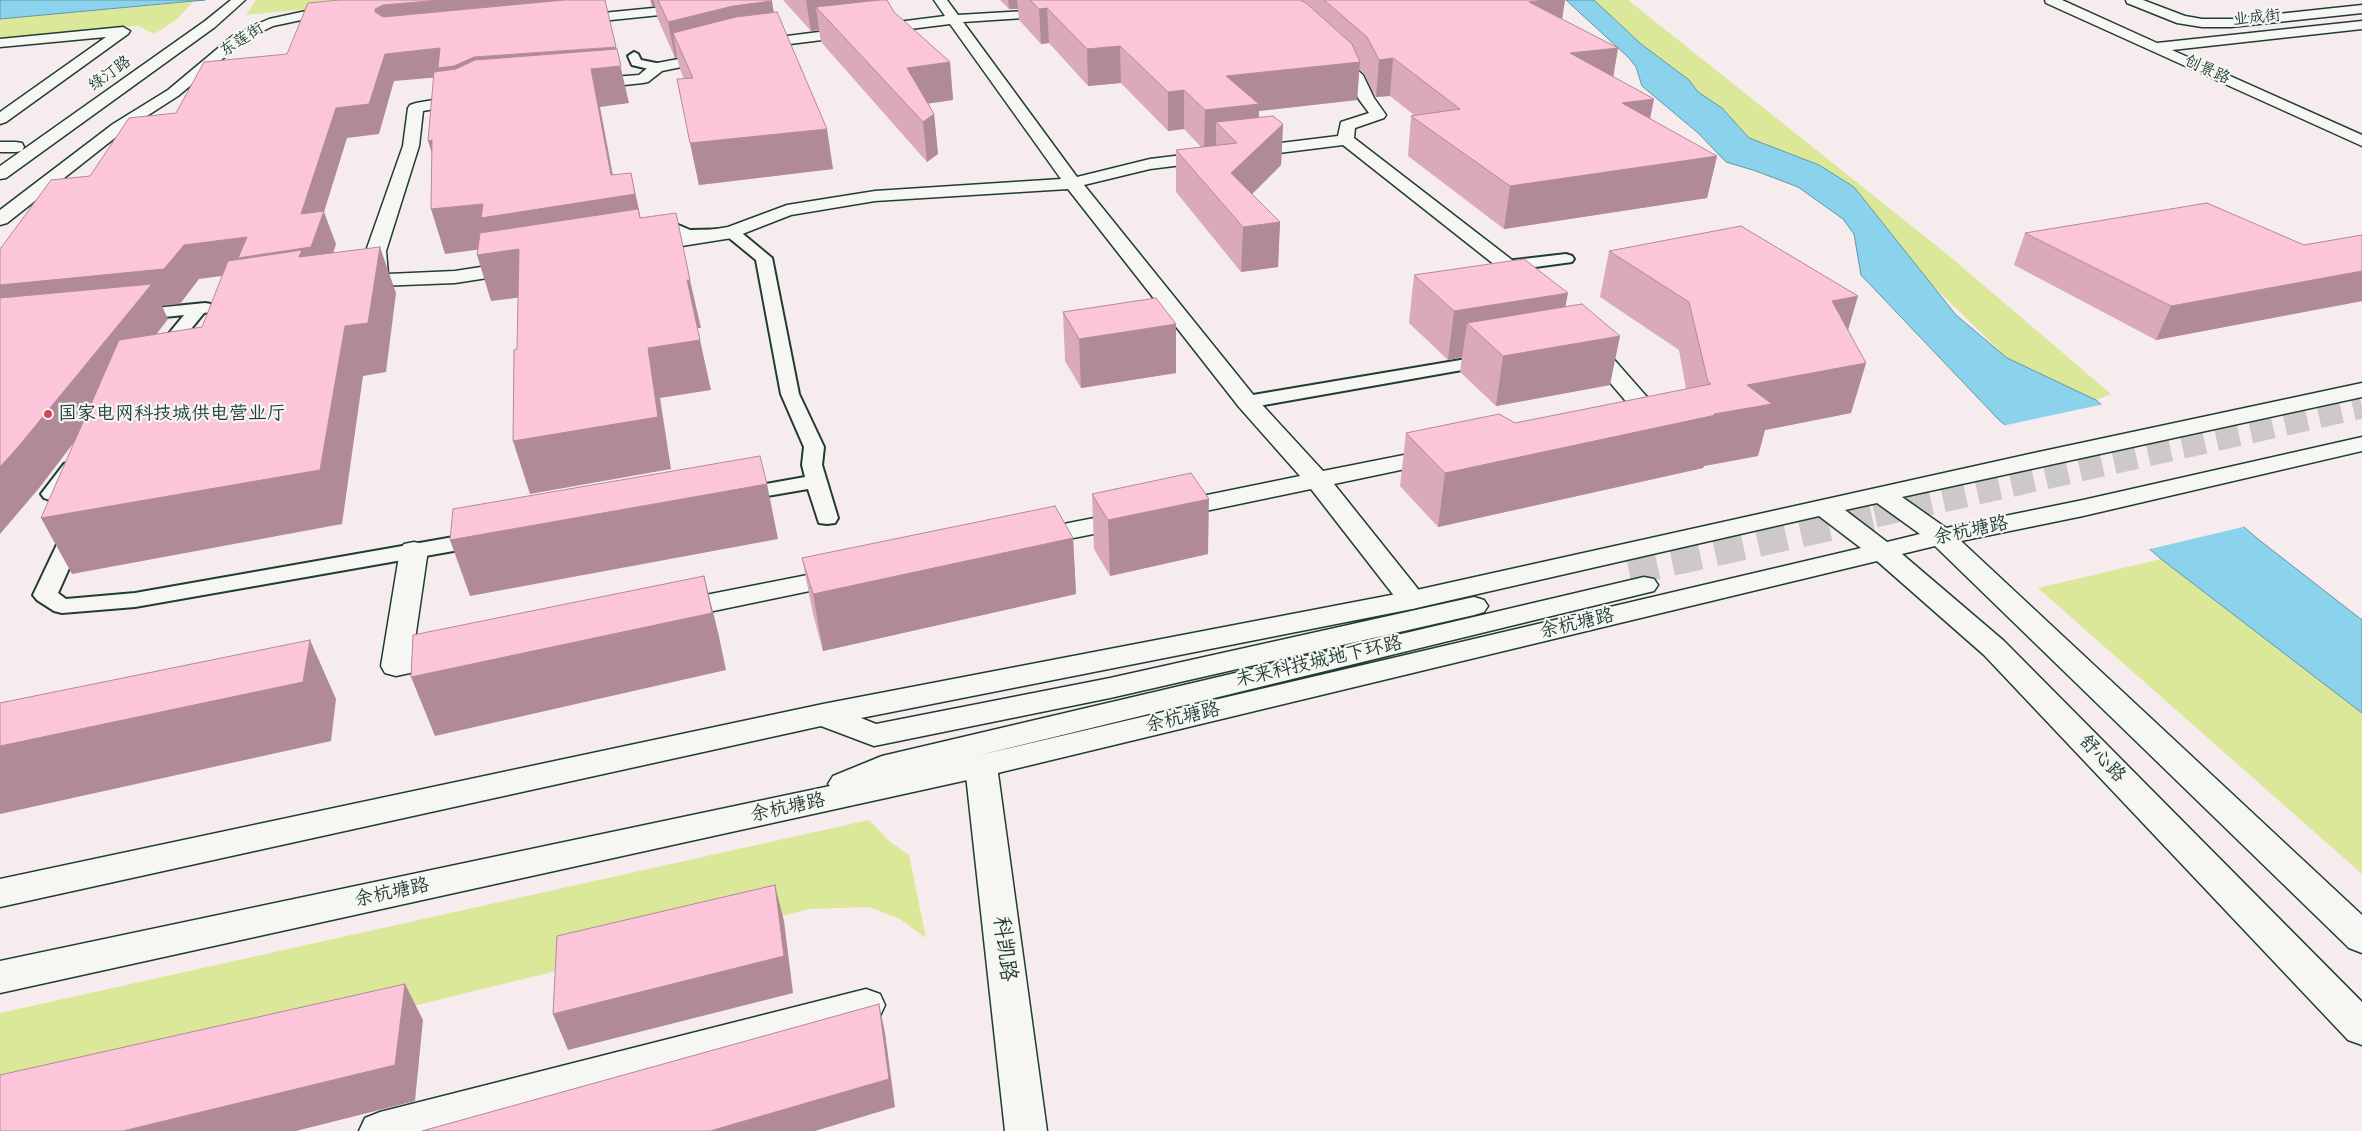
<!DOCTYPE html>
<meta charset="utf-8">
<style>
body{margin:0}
canvas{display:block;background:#f7eced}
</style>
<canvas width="2362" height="1131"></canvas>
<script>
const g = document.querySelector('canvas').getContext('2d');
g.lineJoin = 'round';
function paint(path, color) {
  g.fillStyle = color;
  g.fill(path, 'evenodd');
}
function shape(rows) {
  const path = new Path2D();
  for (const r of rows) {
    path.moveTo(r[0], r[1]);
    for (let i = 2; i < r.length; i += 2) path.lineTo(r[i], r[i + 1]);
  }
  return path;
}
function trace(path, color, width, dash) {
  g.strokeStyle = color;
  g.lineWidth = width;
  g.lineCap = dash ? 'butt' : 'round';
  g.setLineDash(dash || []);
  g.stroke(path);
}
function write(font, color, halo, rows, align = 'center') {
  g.font = font + ' Sriracha,"LXGW WenKai TC",sans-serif';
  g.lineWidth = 4.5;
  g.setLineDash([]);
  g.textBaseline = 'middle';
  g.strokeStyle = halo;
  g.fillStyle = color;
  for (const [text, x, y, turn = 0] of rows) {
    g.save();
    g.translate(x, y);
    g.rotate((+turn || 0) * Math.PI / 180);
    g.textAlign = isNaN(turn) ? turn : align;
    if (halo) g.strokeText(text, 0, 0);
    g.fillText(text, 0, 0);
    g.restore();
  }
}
const green = shape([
 [256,0,400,0,246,15],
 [1594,0,1628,0,1948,255,2111,394,2096,400,2007,358,1919,272,1854,187,1819,165,1749,138,1722,108,1698,92,1689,80,1641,44],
 [193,2,176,20,154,34,138,26,0,39,0,19],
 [2161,559,2362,713,2362,874,2038,588],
 [869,820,889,841,909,855,926,938,900,919,869,907,810,909,0,1107,0,1013]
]);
const water = shape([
 [0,0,205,0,0,19,0,0],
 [1566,0,1594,0,1641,44,1689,80,1698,92,1722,108,1749,138,1819,165,1854,187,1956,315,2007,358,2096,400,2258,539,2362,620,2362,713,2161,559,1998,419,1861,275,1854,234,1843,219,1798,187,1756,171,1726,162,1698,133,1642,86,1636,67,1629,58,1566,0]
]);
const pier = shape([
 [2104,404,2247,526,2146,550,2002,426]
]);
const secondaryTunnelFar1 = shape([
 [1875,516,2362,407]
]);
const secondaryTunnel = shape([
 [1629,571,1881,515]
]);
const lane = shape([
 [634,52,638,54,641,60,661,64,663,67,657,71,632,65,628,56,634,52],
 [662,218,690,230,737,229,772,258,799,394,824,447,822,465,838,518,835,523,827,524,819,523,808,489,738,501,731,499,727,495,731,491,738,489,805,477,802,465,804,447,781,394,756,260,728,237,683,238,657,226,654,223,657,220,662,218],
 [1566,254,1572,256,1574,259,1572,262,1506,271,1500,269,1498,266,1500,263,1506,261,1566,254],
 [205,303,211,304,214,308,211,312,204,313,168,357,162,358,156,357,153,353,184,315,135,320,129,319,126,315,129,311,135,310,205,303],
 [1490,355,1496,356,1499,360,1496,364,1247,408,1240,406,1237,402,1240,398,1247,396,1490,355],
 [71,462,78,464,81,468,64,491,85,500,89,504,91,519,58,593,66,599,135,593,482,532,490,534,493,539,490,544,482,546,135,607,62,613,54,611,37,600,33,595,69,519,68,507,44,498,41,494,64,464,71,462]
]);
const street = shape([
 [934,0,947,0,958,15,1059,9,1061,12,1059,15,1054,16,963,22,1077,177,1150,159,1338,136,1341,122,1369,113,1358,98,1351,80,1323,53,1325,50,1335,50,1363,75,1374,98,1386,115,1384,118,1355,128,1354,138,1538,280,1541,284,1538,288,1531,290,1524,288,1343,145,1150,169,1084,185,1255,397,1323,471,1439,448,1448,450,1451,455,1448,460,1334,484,1422,594,1426,600,1422,606,1412,609,1402,606,1311,489,1172,518,1163,516,1159,510,1163,504,1300,476,1239,407,1068,189,875,201,791,215,732,238,644,252,637,250,634,246,637,242,728,227,787,205,875,191,1061,179,950,24,742,50,696,64,662,71,648,82,643,83,587,89,579,84,587,79,639,75,652,64,689,57,740,42,945,16,934,0],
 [2126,0,2143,0,2185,16,2202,19,2231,19,2362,5,2362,13,2231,27,2202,27,2177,23,2127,3,2126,0],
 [694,4,701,8,699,11,572,24,565,20,572,16,694,4],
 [123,27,130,31,128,34,6,122,0,124,0,112,106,37,0,47,0,39,123,27],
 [468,94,476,99,473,102,423,111,419,146,386,251,388,274,455,271,520,261,527,263,530,267,527,271,520,273,455,283,378,286,371,284,368,280,366,251,403,146,408,108,410,105,416,103,468,94],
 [0,142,16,142,22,143,24,147,22,151,16,152,0,152,0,142],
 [1588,337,1596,339,1654,405,1658,410,1654,415,1622,422,1614,420,1610,415,1614,410,1630,406,1577,344,1580,339,1588,337],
 [1130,511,1139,513,1143,519,1139,525,1033,546,1024,544,1020,538,1024,532,1033,530,1130,511],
 [414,542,424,544,428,550,413,653,449,645,460,648,464,655,460,662,396,676,385,673,381,666,400,550,404,544,414,542],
 [843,568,853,570,857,576,853,582,675,619,665,616,661,610,665,604,675,601,843,568],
 [981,755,993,758,997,766,1047,1131,1005,1131,965,766,969,758,981,755],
 [866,989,880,994,885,1005,880,1016,866,1021,452,1131,359,1131,365,1118,380,1112,866,989]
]);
const secondary = shape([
 [231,0,245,0,215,27,6,178,0,179,0,166,205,21,231,0],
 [2045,0,2062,0,2157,43,2362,21,2362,29,2172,50,2362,135,2362,146,2046,3,2045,0],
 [340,8,345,9,347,12,345,15,306,19,273,26,245,40,178,96,125,130,7,223,0,225,0,210,113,124,168,90,235,34,269,19,306,11,340,8],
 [2362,383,2362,397,1902,497,1946,528,2083,500,2362,437,2362,451,2083,516,1961,541,2362,915,2362,953,2349,948,1935,546,1902,554,2004,641,2362,1002,2362,1045,2348,1040,1984,655,1877,561,981,777,0,993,0,961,830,786,828,784,833,776,882,756,1644,577,1654,579,1658,585,1654,591,976,756,1861,548,1819,516,1412,609,861,718,876,724,1110,678,1474,597,1484,600,1488,606,1484,612,1474,615,1110,698,874,746,821,726,0,907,0,879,823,704,1412,591,2034,453,2362,383],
 [1877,503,1920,534,1887,542,1845,510,1877,503]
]);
const wall = shape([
 [650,0,771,0,774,12,833,169,699,185,677,79,684,79,680,69,677,57,675,58,657,17,655,6,652,6],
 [783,0,887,0,894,12,950,62,953,100,928,103,934,114,938,154,927,162,821,42,819,30,811,31],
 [1000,0,1565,0,1562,19,1618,48,1613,77,1650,119,1717,156,1707,198,1504,229,1408,156,1411,116,1414,115,1390,96,1376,97,1364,74,1359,69,1357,100,1259,111,1259,117,1283,124,1281,165,1252,194,1280,222,1278,267,1241,272,1176,192,1176,150,1201,147,1184,129,1168,131,1121,83,1088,86,1049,43,1041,44,1019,20,1018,9,1009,9],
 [2025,233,2304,245,2362,235,2362,301,2156,340,2014,265],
 [1609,251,1848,331,1866,363,1851,413,1765,430,1758,456,1704,466,1703,468,1438,527,1400,486,1406,433,1515,423,1686,389,1679,350,1600,297],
 [1414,275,1565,307,1610,385,1496,406,1460,372,1462,357,1448,360,1409,323],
 [1063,312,1176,373,1081,388,1065,361],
 [1092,494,1208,554,1110,576,1094,549],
 [1073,538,1076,594,823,651,813,614,802,558]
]);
const shadedWall = shape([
 [441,0,605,0,391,31,375,12,375,9,383,5],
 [651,0,654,0,655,6,652,6],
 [806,0,881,0,816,7,819,30,811,31],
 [1008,0,1017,0,1018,9,1009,9],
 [1545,0,1565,0,1560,32,1529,2],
 [772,1,777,35,673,33,677,57,675,58,668,22,733,6],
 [1047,8,1049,43,1041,44,1039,9],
 [1120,46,1121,83,1088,86,1087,49],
 [616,47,629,103,600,107,617,197,631,173,645,238,532,296,491,301,477,255,490,248,445,254,431,209,441,77,394,81,379,134,347,138,324,212,336,244,324,282,244,273,199,279,180,304,162,306,168,319,40,487,0,534,0,285,184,245,336,108,385,54,440,48,474,57],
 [1618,48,1612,84,1570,53],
 [1393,58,1390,96,1376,97,1379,60],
 [950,62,953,100,911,106,907,68],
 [1360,62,1357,100,1259,111,1258,144,1237,143,1216,122,1216,149,1204,150,1205,110,1226,76],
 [1184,90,1184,129,1168,131,1168,92],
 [1654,99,1646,139,1622,103],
 [934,114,938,154,927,162,923,122],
 [1283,124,1281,165,1232,214,1231,173],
 [827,129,833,169,699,185,690,143],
 [432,140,441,182,428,141],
 [1717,156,1707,198,1504,229,1510,186],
 [1280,222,1278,267,1241,272,1243,227],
 [380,247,396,293,386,372,363,376,342,524,72,574,41,518,345,326],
 [2362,271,2362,301,2156,340,2171,306],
 [687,280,690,280,701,328,697,328],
 [1568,293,1559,341,1467,323,1462,357,1448,360,1454,311],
 [1858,296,1844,344,1832,301],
 [1176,324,1176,373,1081,388,1079,339],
 [1620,336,1610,385,1496,406,1503,356],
 [700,340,711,390,660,398,671,469,530,494,513,441,648,348],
 [1866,363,1851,413,1765,430,1758,456,1704,466,1703,468,1438,527,1445,473,1714,414,1747,385],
 [767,484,778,539,470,596,450,540],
 [1209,499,1208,554,1110,576,1108,520],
 [1073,538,1076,594,823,651,813,594],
 [704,576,718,632,726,670,435,736,411,677],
 [310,640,336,699,331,741,0,814,0,746],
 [775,885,784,921,793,993,568,1050,553,1014],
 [405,984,423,1020,415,1101,296,1131,123,1131],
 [879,1004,885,1033,895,1107,815,1131,710,1131]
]);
const building = shape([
 [339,0,441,0,383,5,375,9,375,12,383,17,564,0,605,0,616,47,474,57,454,66,438,68,440,48,385,54,369,104,336,108,301,214,324,211,311,247,238,258,247,237,184,245,164,269,0,285,0,248,1,248,51,180,90,176,129,118,176,113,204,62,287,54,308,3,339,0],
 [658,0,771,0,772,1,733,6,668,22,658,0],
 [879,0,887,0,894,12,950,62,907,68,934,114,923,122,816,7,879,0],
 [1030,0,1300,0,1306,3,1352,44,1360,62,1226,76,1259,104,1205,110,1184,90,1168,92,1120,46,1087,49,1047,8,1039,9,1030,0],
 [1324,0,1545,0,1529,2,1618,48,1570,53,1654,99,1622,103,1717,156,1510,186,1411,116,1460,109,1393,58,1379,60,1367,37,1324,0],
 [777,12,827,129,690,143,677,79,693,78,673,33,736,17,777,12],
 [617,49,621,66,591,69,611,175,631,173,635,194,481,218,483,204,431,209,432,140,428,141,434,72,456,69,475,60,617,49],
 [1273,116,1283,124,1231,173,1280,222,1243,227,1176,150,1237,143,1216,122,1273,116],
 [2207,203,2304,245,2362,235,2362,271,2171,306,2025,233,2207,203],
 [638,209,640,218,676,213,690,280,687,280,700,340,648,348,658,417,513,441,514,350,517,349,519,249,477,255,480,233,638,209],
 [1741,226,1858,296,1832,301,1866,363,1747,385,1772,404,1714,414,1716,415,1445,473,1406,433,1499,414,1515,423,1711,384,1708,382,1689,302,1609,251,1741,226],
 [380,247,368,323,345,326,320,470,41,518,119,340,202,327,228,261,302,250,299,257,380,247],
 [1524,259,1568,293,1454,311,1414,275,1524,259],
 [152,284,18,447,0,467,0,298,152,284],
 [1156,298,1176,324,1079,339,1063,312,1156,298],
 [1582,304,1620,336,1503,356,1467,323,1582,304],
 [760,456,767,484,450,540,453,509,760,456],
 [1191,473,1209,499,1108,520,1092,494,1191,473],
 [1055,506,1073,538,813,594,802,558,1055,506],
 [704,576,712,613,411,677,413,635,704,576],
 [310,640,303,682,0,746,0,703,310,640],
 [775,885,784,956,553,1014,557,936,775,885],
 [405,984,395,1065,123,1131,0,1131,0,1075,405,984],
 [879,1004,889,1079,710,1131,422,1131,879,1004]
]);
const markers = [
 [48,414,5,"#d1495b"]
];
const farStreetnames = [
 ["业成街",2257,18,-6],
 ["东莲街",242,40,-33],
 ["创景路",2207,70,24],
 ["绿汀路",110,74,-36]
];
const poiNames = [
 ["国家电网科技城供电营业厅",58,414]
];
const streetNames = [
 ["余杭塘路",1971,531,-12],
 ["余杭塘路",1577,624,-13],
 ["未来科技城地下环路",1319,662,-13],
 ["余杭塘路",1183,718,-13],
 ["舒心路",2102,759,46],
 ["余杭塘路",788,808,-12],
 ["余杭塘路",392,893,-12]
];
const nearStreetnames = [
 ["科凯路",1004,949,83]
];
paint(green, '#dbe799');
paint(water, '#8bd3ed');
trace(water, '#6097a3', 1);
paint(pier, '#f7eced');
trace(secondaryTunnelFar1, '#ccc9c8', 23, [23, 12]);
trace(secondaryTunnel, '#ccc9c8', 29, [29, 15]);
trace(lane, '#1f3d34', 4);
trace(street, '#1f3d34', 3);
trace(secondary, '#1f3d34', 3);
paint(lane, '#f6f6f2');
paint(street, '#f6f6f2');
paint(secondary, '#f6f6f2');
paint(wall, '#daa9bb');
paint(shadedWall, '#b18a99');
paint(building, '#fdc5da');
trace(building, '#b18a99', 1);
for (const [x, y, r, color] of markers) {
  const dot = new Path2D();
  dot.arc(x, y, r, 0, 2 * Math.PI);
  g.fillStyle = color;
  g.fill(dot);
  trace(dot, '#f6f6f2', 2);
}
write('16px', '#1f3d34', '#f6f6f2', farStreetnames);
write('19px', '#1f3d34', '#f6f6f2', poiNames, 'left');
write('19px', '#1f3d34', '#f6f6f2', streetNames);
write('22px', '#1f3d34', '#f6f6f2', nearStreetnames);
</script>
